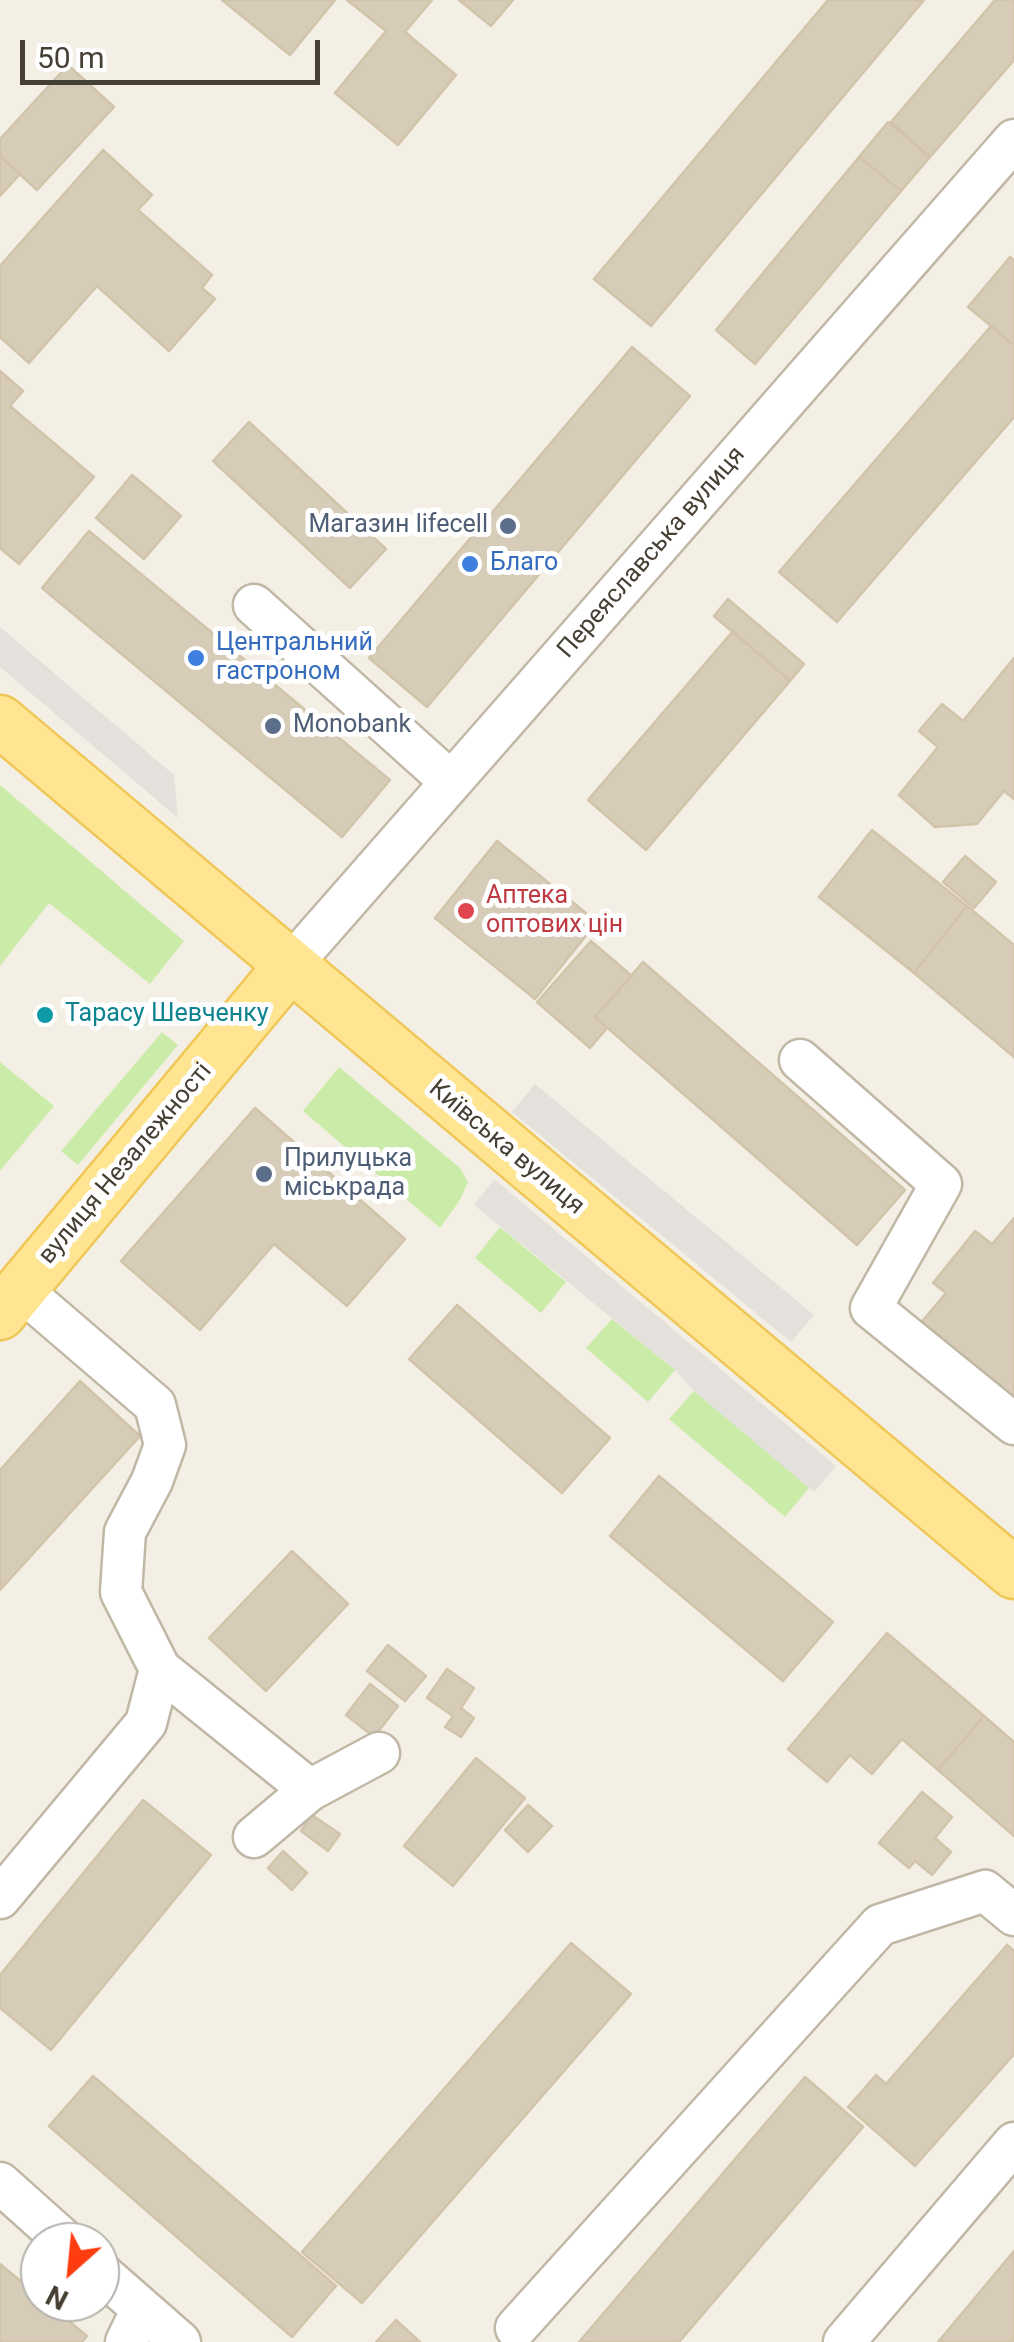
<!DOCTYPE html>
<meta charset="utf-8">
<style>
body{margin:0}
#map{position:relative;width:1014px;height:2342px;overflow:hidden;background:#f4efe4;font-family:Roboto,sans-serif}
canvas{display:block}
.north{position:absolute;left:20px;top:2222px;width:100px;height:100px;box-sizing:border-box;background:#fff;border:2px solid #b5b2ad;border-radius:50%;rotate:207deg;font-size:28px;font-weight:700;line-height:40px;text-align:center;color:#463f33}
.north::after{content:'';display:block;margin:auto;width:35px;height:45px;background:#ff3c0f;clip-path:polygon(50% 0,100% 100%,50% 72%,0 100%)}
.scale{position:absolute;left:20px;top:40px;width:300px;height:45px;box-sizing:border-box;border:5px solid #463f33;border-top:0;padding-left:12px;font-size:30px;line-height:35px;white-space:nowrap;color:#463f33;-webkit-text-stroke:8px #fff;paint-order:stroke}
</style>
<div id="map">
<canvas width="1014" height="2342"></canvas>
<div class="north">N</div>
<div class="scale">50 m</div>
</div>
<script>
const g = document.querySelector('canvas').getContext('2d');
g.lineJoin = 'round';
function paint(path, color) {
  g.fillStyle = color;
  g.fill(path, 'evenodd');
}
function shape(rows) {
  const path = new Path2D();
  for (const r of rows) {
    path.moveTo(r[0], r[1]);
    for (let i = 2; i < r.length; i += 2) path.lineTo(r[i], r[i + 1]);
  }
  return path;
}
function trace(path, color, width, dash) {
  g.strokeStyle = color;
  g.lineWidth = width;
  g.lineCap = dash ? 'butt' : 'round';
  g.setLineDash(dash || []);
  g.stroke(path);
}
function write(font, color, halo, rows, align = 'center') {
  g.font = font + ' Roboto,sans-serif';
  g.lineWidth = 10;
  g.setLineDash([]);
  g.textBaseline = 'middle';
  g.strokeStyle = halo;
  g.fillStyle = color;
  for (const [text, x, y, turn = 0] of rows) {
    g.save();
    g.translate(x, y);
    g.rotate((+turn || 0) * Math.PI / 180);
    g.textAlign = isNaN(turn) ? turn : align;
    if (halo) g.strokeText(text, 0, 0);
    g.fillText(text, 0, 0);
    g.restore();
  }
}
const green = shape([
 [0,785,184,941,150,984,49,903,0,966],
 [162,1032,178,1045,78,1165,61,1151],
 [0,1062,54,1106,0,1171],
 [339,1067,460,1168,468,1182,460,1200,440,1228,303,1111],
 [500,1227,566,1282,541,1313,475,1258],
 [612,1319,675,1370,648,1402,586,1348],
 [694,1391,810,1487,785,1517,669,1419]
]);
const parking = shape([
 [0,627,174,775,178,818,0,667],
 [535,1084,814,1315,791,1342,512,1112],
 [494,1179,836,1466,814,1492,694,1391,675,1370,474,1205]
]);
const building = shape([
 [222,0,335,0,290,55,222,0],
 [347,0,432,0,405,32,456,75,398,145,335,93,386,31,347,0],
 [459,0,513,0,491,26,459,0],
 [828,0,924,0,651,326,594,279,828,0],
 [995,0,1014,0,1014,60,930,157,891,122,995,0],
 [68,65,114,107,37,190,0,156,0,139,68,65],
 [888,122,930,157,901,191,859,157,888,122],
 [103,150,152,195,138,210,212,275,202,288,215,299,169,351,97,286,29,363,0,337,0,266,103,150],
 [0,157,20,174,0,196,0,157],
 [859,157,901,191,755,364,716,330,859,157],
 [1010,257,1014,260,1014,345,968,307,1010,257],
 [991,326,1014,345,1014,417,837,622,779,572,991,326],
 [632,347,690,396,427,707,369,658,632,347],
 [0,371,23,391,10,406,94,477,19,564,0,548,0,371],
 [249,422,386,549,350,588,213,461,249,422],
 [132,475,181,516,144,559,96,518,132,475],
 [89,531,390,780,342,837,42,588,89,531],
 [728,599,804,664,790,681,714,616,728,599],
 [733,631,790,681,646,850,588,800,733,631],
 [1014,658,1014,799,1004,791,977,824,935,827,899,795,938,747,919,731,942,704,963,721,1014,658],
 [872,830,967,906,914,973,819,897,872,830],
 [497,841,597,922,535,999,435,918,497,841],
 [965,856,996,882,974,908,943,882,965,856],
 [967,906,1014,945,1014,1057,914,973,967,906],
 [591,941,632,976,595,1017,607,1028,590,1048,537,1002,591,941],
 [643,962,905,1190,857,1245,595,1017,643,962],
 [255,1108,405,1239,347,1306,274,1244,200,1330,121,1261,255,1108],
 [1014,1218,1014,1414,914,1331,946,1293,933,1283,975,1231,992,1244,1014,1218],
 [457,1305,610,1438,562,1493,409,1359,457,1305],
 [80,1381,140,1436,0,1590,0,1470,80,1381],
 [659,1476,833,1622,783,1681,610,1536,659,1476],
 [292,1551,348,1604,266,1691,209,1638,292,1551],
 [887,1633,984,1716,938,1770,902,1739,872,1774,850,1755,827,1782,788,1749,887,1633],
 [388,1645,426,1676,405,1701,367,1671,388,1645],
 [447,1669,474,1688,461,1708,474,1718,461,1737,445,1727,453,1716,427,1698,447,1669],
 [370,1684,398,1706,374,1737,346,1715,370,1684],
 [984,1716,1014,1742,1014,1836,938,1770,984,1716],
 [476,1758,525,1798,453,1886,404,1846,476,1758],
 [922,1792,952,1817,935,1838,951,1852,932,1875,915,1861,909,1868,879,1843,922,1792],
 [143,1800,211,1855,51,2050,0,2008,0,1975,143,1800],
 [528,1805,552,1826,528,1852,505,1830,528,1805],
 [312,1815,340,1834,328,1851,301,1831,312,1815],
 [283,1851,307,1873,292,1890,268,1868,283,1851],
 [571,1943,631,1994,362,2303,302,2252,571,1943],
 [1007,1945,1014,1951,1014,2054,915,2166,848,2107,876,2075,886,2084,1007,1945],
 [93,2076,336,2286,292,2337,49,2126,93,2076],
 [805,2077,863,2127,679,2342,579,2342,805,2077],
 [1014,2251,1014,2342,938,2342,1014,2251],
 [0,2264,40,2297,40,2302,46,2302,87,2336,82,2342,0,2342,0,2264],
 [396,2320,420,2342,376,2342,396,2320]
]);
const minor = shape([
 [254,605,451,782],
 [289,967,1014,140],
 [800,1060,941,1184,871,1308,1014,1424],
 [21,1290,155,1405,165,1445,152,1481,125,1532,121,1592,160,1669,310,1790],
 [254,1837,310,1790,379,1753],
 [0,1898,146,1723,160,1669],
 [0,2183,66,2242],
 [100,2272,180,2342],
 [516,2328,880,1925,985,1891,1014,1915],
 [126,2342,142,2309],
 [844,2342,1014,2143]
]);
const major = shape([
 [0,721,1014,1573],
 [0,1314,289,967]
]);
const markers = [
 [508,526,10,"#5c6f8a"],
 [470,564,10,"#3f7fe0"],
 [196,658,10,"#3f7fe0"],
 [273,726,10,"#5c6f8a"],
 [466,911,10,"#e0444e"],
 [45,1015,10,"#0f9aa8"],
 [264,1174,10,"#5c6f8a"]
];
const serviceNames = [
 ["Магазин lifecell",488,526,"right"],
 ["Monobank",293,726],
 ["Прилуцька",284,1160],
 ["міськрада",284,1189]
];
const streetNames = [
 ["Переяславська вулиця",652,553,-49],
 ["Київська вулиця",506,1148,40],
 ["вулиця Незалежності",126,1164,-50]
];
const shopNames = [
 ["Благо",490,564],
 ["Центральний",216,644],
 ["гастроном",216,673]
];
const healthNames = [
 ["Аптека",486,897],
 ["оптових цін",486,926]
];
const cultureNames = [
 ["Тарасу Шевченку",65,1015]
];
paint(green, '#cbeca8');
paint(parking, '#e4e1dd');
paint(building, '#d6ccb8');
trace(building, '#d2c4ab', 2.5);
trace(minor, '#c0b8a5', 45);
trace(major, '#efc756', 55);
trace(minor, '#fff', 40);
trace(major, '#ffe491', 50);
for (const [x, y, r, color] of markers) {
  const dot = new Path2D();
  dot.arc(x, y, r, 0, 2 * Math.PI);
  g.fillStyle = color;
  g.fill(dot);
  trace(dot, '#fff', 4);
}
write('25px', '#4e5e75', '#fff', serviceNames, 'left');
write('25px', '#463f33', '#fff', streetNames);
write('25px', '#366cbe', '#fff', shopNames, 'left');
write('25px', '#be3a42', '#fff', healthNames, 'left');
write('25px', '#0d838f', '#fff', cultureNames, 'left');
</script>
